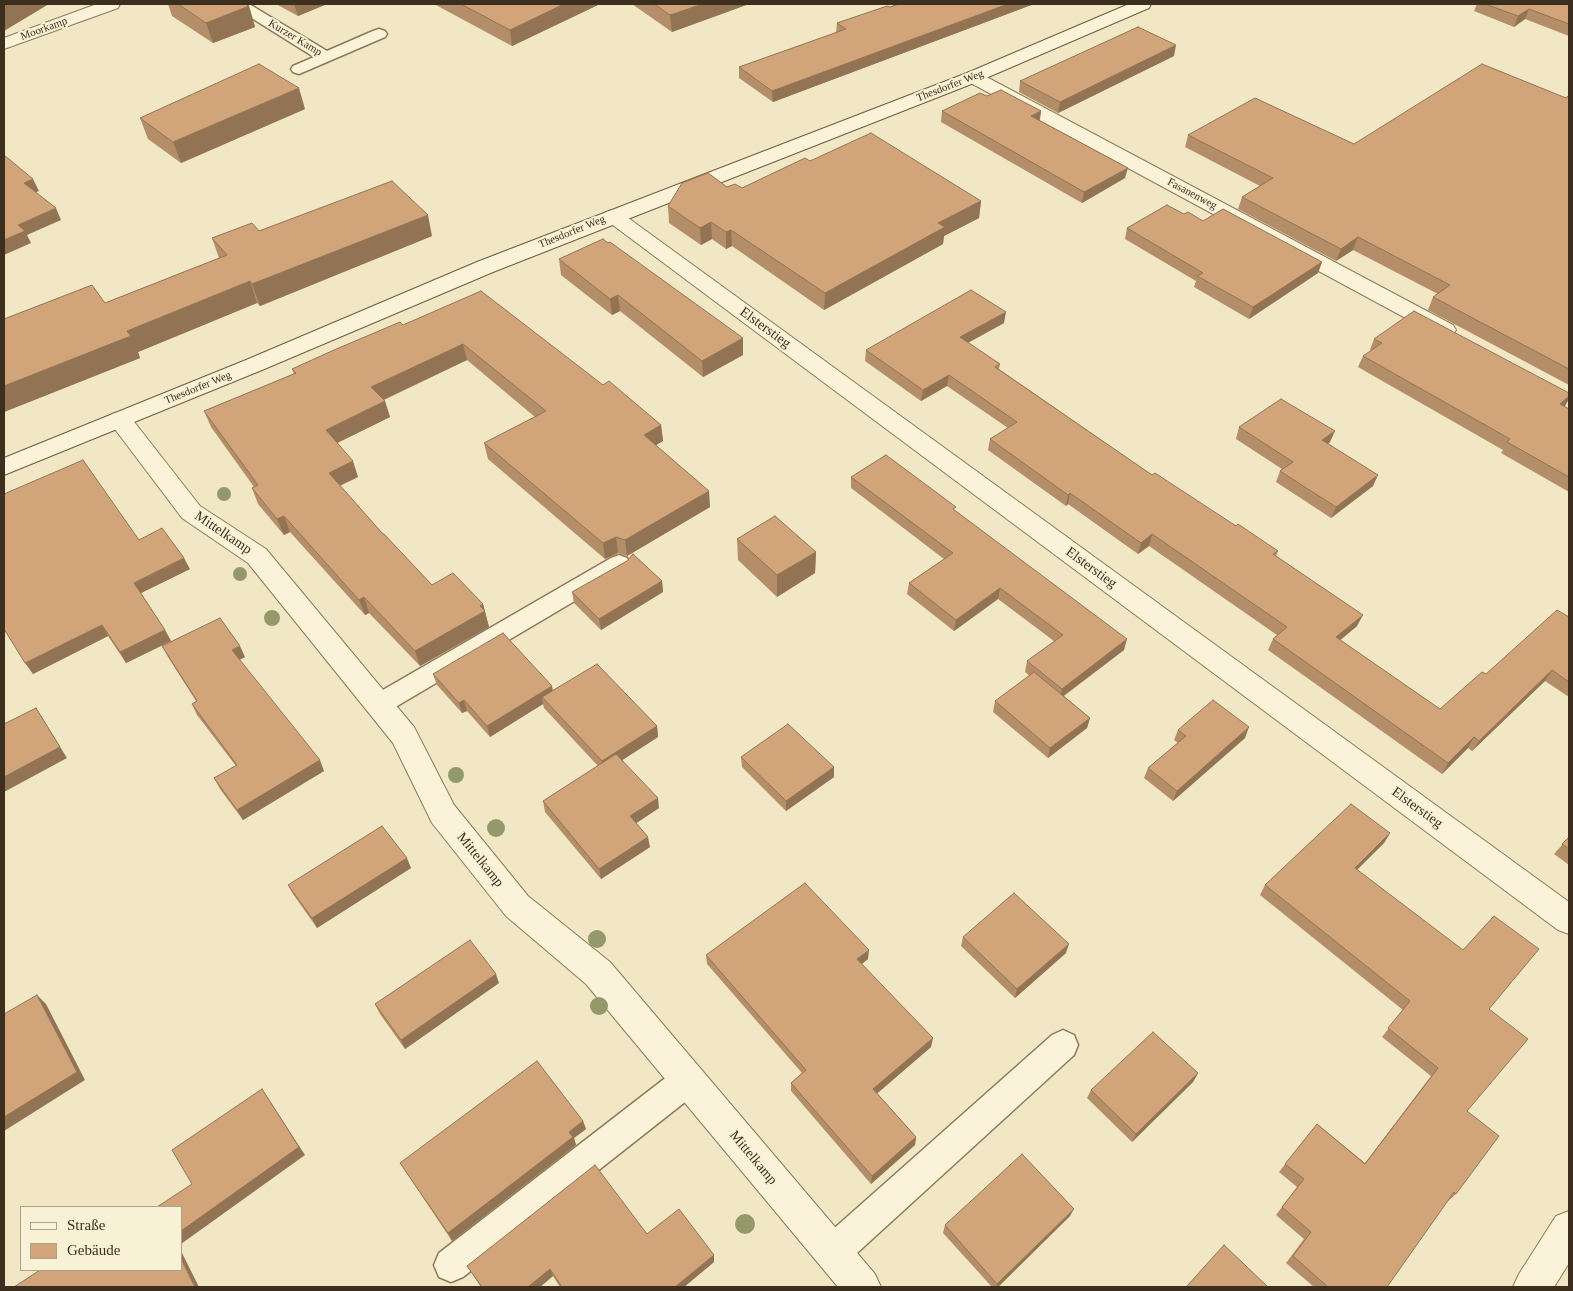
<!DOCTYPE html>
<meta charset="utf-8">
<style>
body{margin:0}
#map{position:relative;width:1573px;height:1291px;overflow:hidden;background:#f1e7c5;font-family:"Times New Roman",serif}
canvas{display:block}
.frame{position:absolute;inset:0;border:5px solid #3d2f1e;pointer-events:none}
.legend{position:absolute;left:20px;top:1206px;width:162px;height:65px;box-sizing:border-box;background:#f8f1d5;border:1px solid #ada38c;margin:0;padding:6px 9px;list-style:none;font-size:15px;color:#3d2f1e}
.legend li{display:flex;align-items:center;gap:10px;height:25px}
.legend b{width:25px;border:1px solid #ada38c}
</style>
<div id="map">
<canvas width="1573" height="1291"></canvas>
<div class="frame"></div>
<ul class="legend">
<li><b style="height:6px;background:#fbf3d9"></b>Straße</li>
<li><b style="height:14px;background:#d1a579"></b>Gebäude</li>
</ul>
</div>
<script>
const g = document.querySelector('canvas').getContext('2d');
g.lineJoin = 'round';
function shape(rows) {
  const path = new Path2D();
  for (const r of rows) {
    path.moveTo(r[0], r[1]);
    for (let i = 2; i < r.length; i += 2) path.lineTo(r[i], r[i + 1]);
  }
  return path;
}
function trace(path, color, width, dash) {
  g.strokeStyle = color;
  g.lineWidth = width;
  g.lineCap = dash ? 'butt' : 'round';
  g.setLineDash(dash || []);
  g.stroke(path);
}
function paint(path, color) {
  g.fillStyle = color;
  g.fill(path, 'evenodd');
}
function write(font, color, halo, rows, align = 'center') {
  g.font = font + ' "Times New Roman",serif';
  g.lineWidth = 4;
  g.setLineDash([]);
  g.textBaseline = 'middle';
  g.strokeStyle = halo;
  g.fillStyle = color;
  for (const [text, x, y, turn = 0] of rows) {
    g.save();
    g.translate(x, y);
    g.rotate((+turn || 0) * Math.PI / 180);
    g.textAlign = isNaN(turn) ? turn : align;
    if (halo) g.strokeText(text, 0, 0);
    g.fillText(text, 0, 0);
    g.restore();
  }
}
const lane = shape([
 [231,4,249,4,327,51,373,31,379,29,385,31,387,34,385,37,299,74,293,72,291,69,293,66,314,57,234,7,231,4],
 [619,555,627,558,631,564,627,570,387,712,378,715,369,712,365,705,369,698,611,558,619,555],
 [1063,1030,1074,1035,1078,1045,1074,1055,845,1264,833,1269,821,1264,816,1252,821,1240,1052,1035,1063,1030],
 [688,1065,699,1069,704,1080,699,1091,463,1277,451,1282,439,1277,434,1265,439,1253,677,1069,688,1065]
]);
const street = shape([
 [97,4,120,4,118,8,4,49,4,38,97,4],
 [973,72,979,73,1453,325,1456,330,1453,335,1445,337,1437,335,967,81,964,77,967,73,973,72],
 [613,210,620,212,1569,902,1569,934,1558,930,606,220,603,216,606,212,613,210],
 [120,412,128,414,200,506,266,549,414,727,454,805,528,896,610,962,875,1274,881,1287,838,1287,586,984,506,916,432,823,393,743,248,563,182,518,108,420,112,414,120,412],
 [1569,1211,1569,1263,1554,1287,1513,1287,1519,1274,1556,1216,1569,1211]
]);
const secondary = shape([
 [1129,4,1151,4,1149,8,979,81,493,272,262,370,4,475,4,458,246,360,477,262,967,73,1129,4]
]);
const trees = [
 [224,494,7],
 [240,574,7],
 [272,618,8],
 [456,775,8],
 [496,828,9],
 [597,939,9],
 [599,1006,9],
 [745,1224,10]
];
const wall = shape([
 [168,4,245,4,249,6,255,27,213,43,172,16],
 [276,4,327,4,298,16],
 [434,4,600,4,512,46],
 [632,4,749,4,672,32],
 [899,4,1034,4,773,102,739,78,739,67,836,33,837,23],
 [1477,4,1569,4,1569,36,1525,19,1514,27,1474,11],
 [1174,56,1058,113,1019,92,1020,81],
 [1569,95,1569,385,1428,310,1433,297,1438,294,1353,250,1336,261,1238,209,1242,197,1260,186,1185,147,1188,135,1354,144,1566,98],
 [987,96,1041,111,1040,121,1125,178,1082,203,941,122,942,111],
 [305,109,181,163,148,139,140,118],
 [810,161,981,201,979,218,944,236,943,244,824,310,732,246,726,249,712,239,701,245,669,223,668,206,727,187,742,188],
 [1184,214,1322,262,1318,273,1249,319,1194,287,1196,281,1125,239,1127,228],
 [259,231,432,236,260,306,257,303,138,352,140,358,4,412,4,319,105,303,219,258,212,238],
 [559,259,743,355,703,377,620,311,612,315,561,275],
 [1004,323,968,343,1000,364,999,369,1152,475,1236,526,1278,551,1276,556,1357,626,1340,640,1440,709,1486,674,1569,617,1569,697,1545,681,1472,751,1468,748,1442,774,1268,650,1273,639,1277,635,1149,546,1138,554,1068,504,1066,506,988,450,990,439,1008,428,947,386,921,401,865,361,866,350],
 [403,325,603,385,661,425,663,441,656,445,710,507,627,556,618,553,605,559,488,459,484,443,535,417,467,360,384,400,390,417,337,443,358,477,340,486,383,534,432,585,483,604,489,627,420,666,369,613,365,615,290,532,284,535,258,504,252,488,254,487,211,427,204,411,294,374,292,369],
 [1374,339,1569,393,1569,399,1564,406,1569,409,1569,492,1501,453,1503,450,1358,367,1363,356,1371,351,1370,350],
 [1239,427,1330,442,1328,444,1373,486,1331,518,1276,482,1280,471,1282,469,1236,439],
 [851,477,956,511,1124,650,1064,696,1090,718,1087,728,1048,758,993,712,995,701,1030,676,1025,672,1027,661,1054,641,998,599,954,631,907,594,909,583,944,559,851,488],
 [737,539,816,552,815,573,777,597,738,560],
 [139,540,190,569,141,593,165,630,171,641,126,663,108,636,33,674],
 [662,581,663,592,601,630,574,603,572,592],
 [162,646,245,657,239,660,324,771,243,820,220,789,214,778,236,766,197,715,192,704,196,701,168,657],
 [433,674,553,690,657,726,658,737,622,760,659,808,636,823,650,847,601,879,545,812,543,801,598,766,544,708,543,704,490,737,467,711,462,713,437,685],
 [1178,730,1245,738,1173,801,1144,778,1148,768,1178,743,1174,740],
 [741,757,834,777,786,811,742,767],
 [1390,833,1384,843,1357,869,1489,1009,1467,1111,1456,1194,1448,1201,1447,1201,1387,1287,1314,1287,1286,1263,1304,1239,1276,1215,1297,1187,1279,1172,1317,1124,1365,1163,1431,1076,1382,1037,1403,1010,1260,895,1265,885],
 [1569,837,1569,865,1554,854],
 [411,868,317,928,293,894,288,885],
 [963,937,1066,953,1015,998,961,946],
 [706,955,868,959,861,964,931,1047,877,1093,916,1137,915,1145,871,1184,791,1091,791,1083,802,1073,707,964],
 [499,983,405,1049,380,1014,375,1004],
 [1198,1073,1193,1082,1132,1142,1087,1098,1091,1090],
 [583,1121,586,1129,574,1138,576,1145,452,1241,400,1163],
 [1070,1216,998,1287,992,1287,943,1233,945,1225],
 [647,1234,714,1255,714,1262,684,1287,560,1287,553,1276,540,1287,481,1287,467,1266]
]);
const shadedWall = shape([
 [7,4,49,4,4,31,4,5],
 [294,4,327,4,298,16],
 [564,4,600,4,512,46,510,30],
 [703,4,749,4,672,32,670,15],
 [1008,4,1034,4,773,102,772,91],
 [249,6,255,27,213,43,206,23],
 [1529,9,1525,19,1514,27,1518,16],
 [1176,45,1174,56,1058,113,1060,102],
 [299,88,305,109,181,163,173,142],
 [1041,111,1039,122,1031,116],
 [1128,168,1125,178,1082,203,1084,192],
 [33,179,39,191,30,195,24,183],
 [981,201,979,218,944,236,943,244,824,310,825,293,938,223],
 [56,208,61,220,27,235,31,243,4,255,4,240,18,225],
 [428,215,432,236,260,306,252,284],
 [711,222,712,239,701,245,700,228],
 [731,230,732,246,726,249,726,232],
 [1358,237,1353,250,1336,261,1341,249],
 [1322,262,1318,273,1249,319,1253,307],
 [250,281,257,303,138,352,140,358,4,412,4,386,127,331],
 [618,295,620,311,612,315,610,299],
 [1006,312,1004,323,958,348,960,337],
 [743,338,743,355,703,377,702,361],
 [463,344,467,360,376,403,371,387],
 [949,375,947,386,921,401,923,390],
 [1569,396,1569,399,1565,406,1554,415,1560,404],
 [385,401,390,417,331,446,326,430],
 [661,425,663,441,646,451,644,435],
 [1335,431,1330,442,1317,452,1322,440],
 [353,461,358,477,334,488,329,473],
 [1378,475,1373,486,1331,518,1336,507],
 [709,491,710,507,627,556,625,540],
 [1070,493,1068,504,1066,506,1068,495],
 [284,516,290,532,284,535,277,519],
 [1152,534,1149,546,1138,554,1141,543],
 [616,537,618,553,605,559,603,543],
 [816,552,815,573,777,597,777,575],
 [184,558,190,569,139,594,134,583],
 [662,581,663,592,601,630,599,619],
 [1000,588,998,599,954,631,956,620],
 [364,597,369,613,365,615,359,600],
 [483,604,489,627,420,666,415,651],
 [1363,615,1357,626,1331,648,1336,637],
 [102,625,108,636,33,674,25,663],
 [165,630,171,641,126,663,120,652],
 [1127,639,1124,650,1059,699,1062,689],
 [240,646,245,657,237,661,232,650],
 [1552,670,1545,681,1472,751,1479,741],
 [552,686,554,697,542,697,543,704,490,737,487,726],
 [464,700,467,711,462,713,459,703],
 [36,708,67,758,4,792,4,777],
 [1090,718,1087,728,1048,758,1050,748],
 [657,726,658,737,604,772,602,761],
 [1249,727,1245,738,1173,801,1177,791],
 [1474,737,1468,748,1442,774,1448,763],
 [320,760,324,771,243,820,237,810],
 [834,767,834,777,786,811,786,801],
 [658,798,659,808,632,826,630,816],
 [1390,833,1384,843,1349,878,1355,868],
 [648,837,650,847,601,879,599,869],
 [407,858,411,868,317,928,312,918],
 [1069,944,1066,953,1015,998,1017,989],
 [869,950,868,959,856,969,857,959],
 [496,974,499,983,405,1049,401,1040],
 [37,995,46,1004,85,1080,4,1131,4,1117],
 [933,1038,931,1047,872,1098,873,1089],
 [1198,1073,1193,1082,1132,1142,1136,1134],
 [262,1089,305,1155,181,1244,181,1231],
 [583,1121,586,1129,574,1138,576,1145,452,1241,448,1233],
 [916,1137,915,1145,871,1184,872,1176],
 [1074,1209,1070,1216,998,1287,996,1287,997,1284],
 [181,1251,199,1287,195,1287,181,1259],
 [714,1255,714,1262,684,1287,675,1287],
 [550,1269,553,1276,540,1287,528,1287]
]);
const building = shape([
 [178,4,245,4,249,6,206,23,178,4],
 [461,4,564,4,510,30,461,4],
 [654,4,703,4,670,15,654,4],
 [899,4,1008,4,772,91,739,67,846,29,837,23,887,6,890,7,899,4],
 [1485,4,1569,4,1569,24,1529,9,1518,16,1485,4],
 [1138,27,1176,45,1060,102,1020,81,1138,27],
 [259,64,299,88,173,142,140,118,259,64],
 [1482,64,1566,98,1569,95,1569,369,1433,297,1450,285,1358,237,1341,249,1242,197,1273,178,1188,135,1255,98,1354,144,1482,64],
 [1001,90,1041,111,1031,116,1128,168,1084,192,942,111,980,93,987,96,1001,90],
 [871,133,981,201,938,223,945,227,825,293,731,230,726,232,711,222,700,228,668,206,682,183,708,173,727,187,735,184,742,188,805,158,810,161,871,133],
 [4,155,33,179,24,183,56,208,18,225,25,231,4,240,4,155],
 [392,181,428,215,252,284,250,281,127,331,131,336,4,386,4,319,92,285,105,303,227,255,212,238,252,223,259,231,392,181],
 [1167,205,1184,214,1188,212,1203,221,1223,209,1322,262,1253,307,1197,276,1203,273,1127,228,1167,205],
 [603,239,608,243,610,242,743,338,702,361,618,295,610,299,559,259,603,239],
 [971,290,1006,312,960,337,1000,364,995,367,1152,475,1155,473,1236,526,1238,524,1278,551,1273,554,1363,615,1336,637,1440,709,1482,672,1486,674,1557,610,1569,617,1569,682,1552,670,1479,741,1474,737,1448,763,1273,639,1287,627,1152,534,1141,543,1070,493,1068,495,990,439,1017,422,949,375,923,390,866,350,971,290],
 [481,291,603,385,609,381,661,425,644,435,709,491,625,540,616,537,603,543,484,443,546,411,463,344,371,387,385,401,326,430,353,461,329,473,383,534,384,534,432,585,453,573,483,604,480,606,485,611,415,651,364,597,359,600,284,516,277,519,252,488,258,485,204,411,296,373,292,369,334,350,400,322,403,325,481,291],
 [1414,311,1569,393,1569,396,1560,404,1569,409,1569,477,1507,442,1510,439,1363,356,1382,343,1374,339,1414,311],
 [1281,399,1335,431,1322,440,1378,475,1336,507,1280,471,1293,462,1239,427,1281,399],
 [886,455,956,507,953,509,1127,639,1062,689,1027,661,1063,635,1000,588,956,620,909,583,953,553,851,477,886,455],
 [83,460,139,540,162,528,184,558,134,583,165,630,120,652,102,625,25,663,4,629,4,494,83,460],
 [775,516,816,552,777,575,737,539,775,516],
 [633,554,662,581,599,619,572,592,627,561,633,554],
 [220,618,240,646,232,650,320,760,237,810,214,778,237,765,192,704,197,701,162,646,220,618],
 [503,633,552,686,487,726,464,700,459,703,433,674,503,633],
 [597,664,657,726,602,761,542,697,597,664],
 [1034,672,1090,718,1050,748,995,701,1034,672],
 [1213,700,1249,727,1177,791,1148,768,1186,736,1178,730,1213,700],
 [36,708,60,747,4,777,4,724,36,708],
 [788,724,834,767,786,801,741,757,788,724],
 [616,754,658,798,630,816,648,837,599,869,543,801,616,754],
 [1351,804,1390,833,1355,868,1463,950,1494,916,1539,949,1489,1009,1528,1039,1467,1111,1499,1136,1456,1194,1454,1192,1387,1287,1328,1287,1293,1256,1311,1232,1282,1207,1304,1179,1285,1164,1317,1124,1365,1164,1438,1068,1388,1028,1410,1001,1265,885,1351,804],
 [382,826,407,858,312,918,288,885,382,826],
 [1569,837,1569,849,1562,844,1569,837],
 [805,883,869,950,857,959,933,1038,873,1089,916,1137,872,1176,791,1083,806,1070,706,955,805,883],
 [1014,893,1069,944,1017,989,963,937,1014,893],
 [470,940,496,974,401,1040,375,1004,470,940],
 [37,995,77,1072,4,1117,4,1014,37,995],
 [1153,1032,1198,1073,1136,1134,1091,1090,1153,1032],
 [537,1061,583,1121,569,1132,573,1137,448,1233,400,1163,537,1061],
 [262,1089,299,1147,181,1231,181,1207,157,1207,192,1184,172,1150,262,1089],
 [1022,1154,1074,1209,997,1284,945,1225,1022,1154],
 [595,1165,647,1234,679,1209,714,1255,675,1287,562,1287,550,1269,528,1287,482,1287,467,1266,595,1165],
 [1224,1245,1268,1287,1188,1287,1187,1286,1224,1245],
 [181,1259,195,1287,14,1287,40,1270,181,1270,181,1259]
]);
const farStreetnames = [
 ["Moorkamp",44,29,-20],
 ["Kurzer Kamp",295,38,31],
 ["Thesdorfer Weg",950,86,-21],
 ["Fasanenweg",1192,194,28],
 ["Thesdorfer Weg",572,232,-22],
 ["Thesdorfer Weg",198,388,-22]
];
const streetNames = [
 ["Elsterstieg",765,328,36],
 ["Mittelkamp",223,533,34],
 ["Elsterstieg",1091,568,36],
 ["Elsterstieg",1417,808,36],
 ["Mittelkamp",480,860,51],
 ["Mittelkamp",753,1158,50]
];
trace(lane, '#8d795a', 3);
trace(street, '#8d795a', 2);
trace(secondary, '#6f5a3d', 2);
paint(lane, '#fbf3d9');
paint(street, '#fbf3d9');
paint(secondary, '#fbf3d9');
g.fillStyle = '#94996c';
for (const [x, y, r] of trees) {
  g.beginPath();
  g.arc(x, y, r, 0, 2 * Math.PI);
  g.fill();
}
paint(wall, '#b48e68');
paint(shadedWall, '#927455');
paint(building, '#d1a579');
trace(building, '#927455', 1);
write('11px', '#3d2f1e', '#f8f1d5', farStreetnames);
write('14px', '#3d2f1e', '#f8f1d5', streetNames);
</script>
